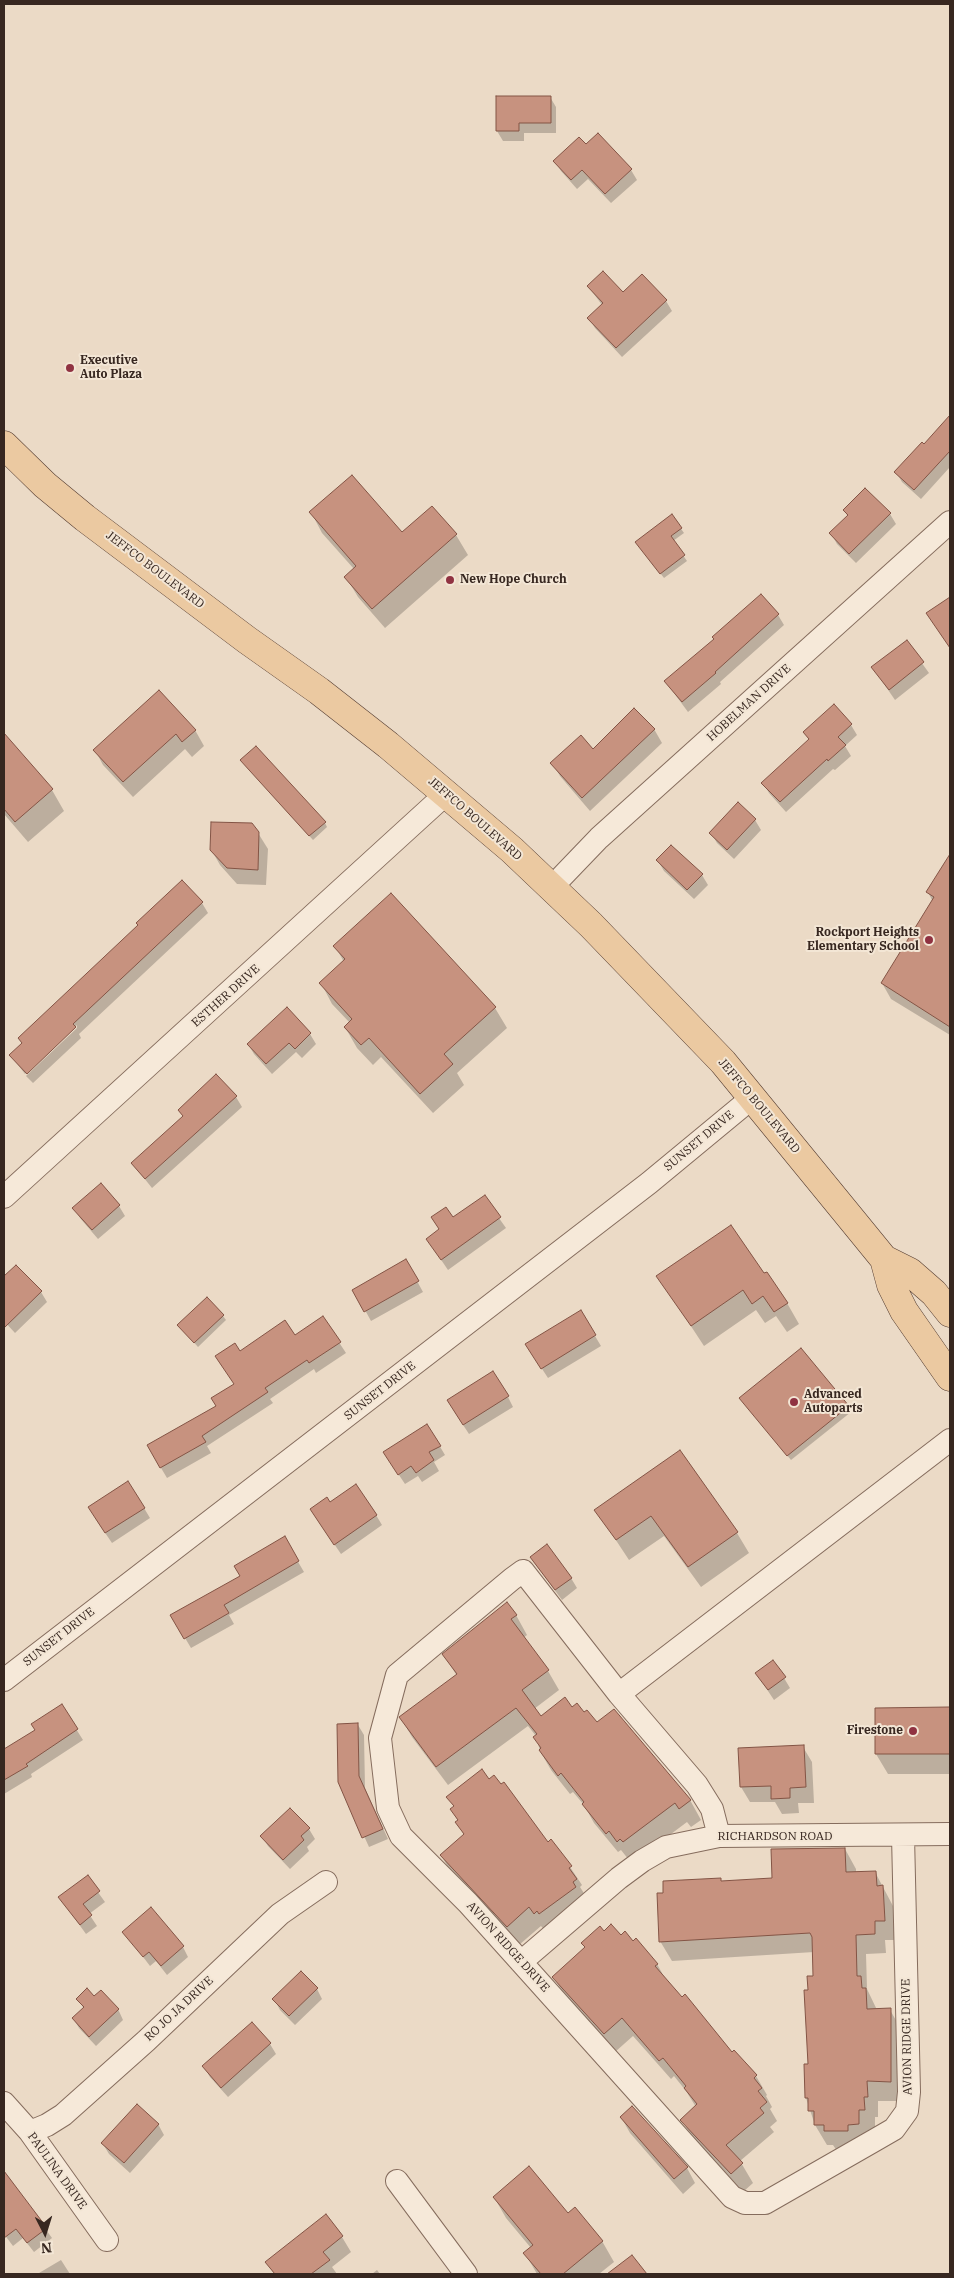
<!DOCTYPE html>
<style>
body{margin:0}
#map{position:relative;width:954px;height:2278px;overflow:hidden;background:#ebdac6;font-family:"IBM Plex Serif",serif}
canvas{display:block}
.frame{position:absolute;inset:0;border:5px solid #372720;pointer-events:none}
.north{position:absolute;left:20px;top:2208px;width:50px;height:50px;-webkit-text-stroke:4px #f3e6d5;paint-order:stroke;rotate:175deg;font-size:14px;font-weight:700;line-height:20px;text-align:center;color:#372720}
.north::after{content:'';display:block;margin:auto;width:18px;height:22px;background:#372720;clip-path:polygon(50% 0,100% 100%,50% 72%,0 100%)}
</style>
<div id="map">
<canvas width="954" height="2278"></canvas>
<div class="frame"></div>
<div class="north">N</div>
</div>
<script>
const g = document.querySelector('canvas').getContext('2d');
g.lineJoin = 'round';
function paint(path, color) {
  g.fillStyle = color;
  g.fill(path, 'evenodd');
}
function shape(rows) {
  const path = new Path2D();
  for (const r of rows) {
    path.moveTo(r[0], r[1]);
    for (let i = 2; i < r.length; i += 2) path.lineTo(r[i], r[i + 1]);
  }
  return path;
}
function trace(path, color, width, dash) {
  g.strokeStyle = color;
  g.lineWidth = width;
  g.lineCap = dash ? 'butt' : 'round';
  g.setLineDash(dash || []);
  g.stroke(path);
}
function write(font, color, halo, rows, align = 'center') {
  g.font = font + ' "IBM Plex Serif",serif';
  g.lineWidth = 4;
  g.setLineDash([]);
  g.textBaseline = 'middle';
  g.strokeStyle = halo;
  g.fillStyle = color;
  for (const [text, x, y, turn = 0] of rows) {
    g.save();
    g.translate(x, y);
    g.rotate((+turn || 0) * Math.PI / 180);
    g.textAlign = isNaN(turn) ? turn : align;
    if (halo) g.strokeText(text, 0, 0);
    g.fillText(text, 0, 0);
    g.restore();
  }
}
const shadow = shape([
 [550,97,556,107,556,133,524,133,524,141,503,141,497,131],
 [586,146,631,170,637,180,611,203,588,179,577,189,561,171,555,161],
 [588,286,666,301,672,311,622,357,595,328,589,318,602,305],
 [950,417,950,467,921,499,902,482,896,472,924,446],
 [432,507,456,535,468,555,385,628,358,597,346,577,354,569,322,533,311,512,402,534],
 [844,510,890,514,896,524,856,563,837,544,831,533,848,517],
 [672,516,684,533,673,541,687,561,664,578,640,547],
 [761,596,778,615,784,625,720,682,721,684,688,712,665,681,715,640],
 [906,641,929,673,895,700,873,668],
 [159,691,195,730,204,746,192,757,185,749,133,797,103,765,95,750],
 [834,706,851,725,857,735,845,746,851,756,835,770,833,769,786,812,769,793,763,783,809,740,804,732],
 [654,729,662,743,590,811,560,776,552,763],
 [4,735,52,790,64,811,28,842,4,814],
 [242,761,325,823,327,827,313,840],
 [738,804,755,820,761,830,734,859,717,843,711,833],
 [258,833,268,849,266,885,237,884,220,865,211,849],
 [658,861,702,875,708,885,694,899,664,871],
 [946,862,950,865,950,1035,891,999,882,983,933,902,928,892],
 [202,903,208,913,79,1034,81,1038,33,1083,26,1076,77,1028,77,1025,25,1074,11,1056,23,1044,19,1039],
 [335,946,495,1008,507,1028,457,1073,464,1085,433,1113,381,1057,373,1065,357,1048,345,1027,350,1023,332,1004,321,983,344,962],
 [287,1009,310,1034,316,1044,302,1058,296,1052,272,1074,254,1054,248,1044],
 [216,1076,236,1097,242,1107,152,1188,132,1163,184,1118,179,1110],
 [484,1197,506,1228,448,1270,427,1239],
 [119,1206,125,1216,98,1239,80,1218,74,1208],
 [406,1261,423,1292,371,1321,354,1290],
 [16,1266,41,1292,47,1302,15,1333,4,1321,4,1278],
 [764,1275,787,1303,799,1324,787,1332,776,1316,765,1323,756,1310,704,1346,658,1276],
 [223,1316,226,1320,198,1347,182,1329],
 [323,1318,346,1353,316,1373,314,1369,270,1399,273,1403,207,1446,211,1453,167,1478,148,1446,217,1406,235,1384,240,1352,295,1337],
 [595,1336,601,1346,548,1378,533,1355],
 [801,1350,851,1412,791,1460,744,1403],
 [508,1397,513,1407,469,1434,454,1411],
 [439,1445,445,1455,434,1462,439,1471,422,1482,418,1476,405,1484,391,1463],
 [680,1452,737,1533,749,1553,701,1587,664,1536,629,1560,596,1510],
 [330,1504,376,1515,382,1525,341,1554,311,1510],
 [144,1508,150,1518,112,1543,95,1518],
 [284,1538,304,1572,229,1615,234,1624,191,1648,172,1616,242,1577],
 [531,1558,571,1578,577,1588,562,1600],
 [516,1615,527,1635,523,1638,548,1671,559,1690,534,1709,541,1718,572,1708,584,1714,690,1800,701,1820,691,1827,687,1822,635,1861,629,1860,621,1850,618,1852,594,1823,584,1805,573,1792,570,1794,551,1770,540,1751,536,1736,528,1726,448,1785,412,1737,401,1718,457,1676,444,1655],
 [756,1673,784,1678,790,1688,774,1700],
 [61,1705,83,1740,31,1774,32,1777,4,1794,4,1750,37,1731],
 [876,1709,950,1709,950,1774,888,1774,876,1754],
 [358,1725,364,1735,365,1788,388,1839,369,1847,339,1781],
 [803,1747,812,1762,814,1803,798,1803,799,1813,782,1814,775,1802,750,1802,741,1787],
 [489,1780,548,1843,562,1855,582,1885,580,1887,587,1898,546,1932,541,1926,519,1945,452,1874,441,1855,464,1835,457,1823,458,1821,451,1809,454,1807,448,1797],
 [290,1809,309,1829,315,1839,307,1847,309,1851,290,1869,268,1846,262,1836],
 [845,1849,856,1869,856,1873,875,1872,893,1906,895,1940,885,1940,886,1953,866,1954,867,1989,877,2010,890,2010,901,2029,901,2101,878,2101,878,2117,875,2117,875,2129,869,2130,870,2144,837,2151,833,2145,827,2145,815,2125,806,2098,810,2065,809,1991,815,1977,814,1952,672,1961,660,1941,665,1894,720,1879,722,1882,773,1880],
 [87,1877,105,1902,89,1914,97,1926,86,1934,60,1898],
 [124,1932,183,1947,188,1957,167,1975,156,1961,150,1966],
 [604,1933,620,1937,633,1943,657,1964,667,1982,732,2054,734,2052,756,2076,767,2095,766,2096,772,2107,770,2109,777,2121,770,2127,774,2132,740,2161,753,2183,743,2192,693,2139,682,2120,696,2107,686,2091,674,2076,671,2079,633,2036,615,2052,565,1996,554,1978],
 [317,1989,322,1999,295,2025,280,2010,274,1999],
 [94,1998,118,2009,123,2020,96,2046,79,2028,73,2018,84,2009,78,1999],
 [252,2024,270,2044,276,2054,228,2097,210,2077,204,2067],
 [621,2117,687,2168,695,2183,683,2194,630,2133],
 [158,2124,164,2135,130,2173,109,2154,103,2144],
 [9,2179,52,2238,34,2252,23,2238,13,2246,4,2234,4,2183],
 [494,2197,602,2241,614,2262,599,2274,537,2274,525,2253,531,2248,506,2218],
 [326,2216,342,2237,351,2252,332,2267,337,2274,274,2274,267,2263],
 [61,2260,70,2274,39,2274,39,2273],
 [377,2270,380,2274,372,2274]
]);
const building = shape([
 [496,96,551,96,551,123,519,123,519,131,496,131,496,96],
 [598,133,632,169,605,194,582,170,571,180,553,161,579,137,586,144,598,133],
 [603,271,623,292,642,274,667,300,616,348,587,318,603,303,587,286,603,271],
 [950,415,950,451,914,490,894,472,922,442,924,444,950,415],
 [352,475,402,532,432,506,457,534,372,609,344,577,356,566,309,512,352,475],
 [865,488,891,513,849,554,829,533,848,515,843,510,865,488],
 [672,514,682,528,671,536,685,555,660,574,635,542,672,514],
 [761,594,779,614,715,672,716,673,682,702,664,681,714,639,712,637,761,594],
 [950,597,950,648,926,613,950,597],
 [907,640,924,662,889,690,871,667,907,640],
 [159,690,196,730,182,742,176,734,123,782,93,750,159,690],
 [834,704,852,724,838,737,846,745,828,761,827,759,780,802,761,783,809,739,803,732,834,704],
 [634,708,655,729,582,798,550,763,581,735,593,749,634,708],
 [4,733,53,789,15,822,4,809,4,733],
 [256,746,326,822,309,836,240,760,256,746],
 [738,802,756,819,727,850,709,833,738,802],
 [211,822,252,823,259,832,258,870,227,868,210,850,211,822],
 [671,845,703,874,687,890,656,860,671,845],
 [950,854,950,1027,881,983,934,897,926,892,950,854],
 [182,880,203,902,73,1024,76,1027,27,1074,9,1055,22,1043,18,1038,138,925,136,923,182,880],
 [391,893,496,1007,444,1054,453,1064,420,1094,369,1038,361,1045,344,1027,352,1019,319,983,345,959,333,946,391,893],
 [287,1007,311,1033,295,1049,289,1043,266,1064,247,1044,287,1007],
 [216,1074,237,1096,145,1179,131,1163,183,1116,178,1110,216,1074],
 [101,1183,120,1205,92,1230,72,1208,101,1183],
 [485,1195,501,1217,441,1260,426,1239,439,1229,431,1217,446,1207,453,1217,485,1195],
 [731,1225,764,1273,767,1272,788,1303,774,1312,763,1296,752,1304,743,1290,691,1326,656,1276,731,1225],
 [406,1259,419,1281,364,1312,352,1290,406,1259],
 [16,1265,42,1291,4,1328,4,1276,16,1265],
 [207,1297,224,1315,194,1343,177,1325,207,1297],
 [581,1310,596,1335,541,1369,525,1344,581,1310],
 [323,1316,341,1342,309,1363,307,1360,265,1388,268,1392,202,1436,206,1442,160,1468,147,1445,216,1406,211,1398,234,1384,215,1356,235,1343,240,1351,285,1320,295,1335,323,1316],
 [801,1348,849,1406,787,1456,739,1398,801,1348],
 [493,1371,509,1396,463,1425,447,1400,493,1371],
 [427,1424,441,1446,429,1452,434,1460,416,1473,411,1466,398,1475,383,1452,427,1424],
 [680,1450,738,1532,688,1567,651,1516,616,1540,594,1510,680,1450],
 [128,1481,145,1508,105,1533,88,1507,128,1481],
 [356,1484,377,1515,334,1545,310,1509,327,1497,330,1502,356,1484],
 [285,1536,299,1561,224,1605,229,1613,184,1639,170,1615,240,1576,234,1566,285,1536],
 [547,1544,572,1578,555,1590,530,1557,547,1544],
 [507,1602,517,1615,511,1619,549,1670,522,1690,541,1716,565,1697,572,1707,577,1703,584,1712,587,1710,597,1722,614,1709,691,1800,679,1809,675,1803,623,1842,620,1839,617,1842,609,1831,606,1834,582,1804,584,1802,561,1773,558,1776,539,1750,541,1748,533,1737,537,1734,516,1708,436,1767,399,1717,457,1674,442,1654,507,1602],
 [773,1660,786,1677,768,1690,755,1673,773,1660],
 [62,1704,78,1729,26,1764,28,1766,4,1780,4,1749,35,1730,31,1724,62,1704],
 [950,1707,950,1754,875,1754,875,1708,950,1707],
 [358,1723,359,1776,383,1829,362,1838,338,1782,337,1724,358,1723],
 [804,1745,806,1787,790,1788,790,1798,771,1799,771,1786,740,1787,738,1748,804,1745],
 [482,1769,489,1779,494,1775,501,1784,504,1782,548,1842,551,1839,572,1866,569,1868,577,1879,573,1882,576,1887,539,1914,537,1911,534,1914,529,1907,507,1927,440,1855,464,1834,455,1822,458,1820,450,1809,454,1806,446,1797,482,1769],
 [290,1808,310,1828,301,1836,304,1840,283,1860,260,1836,290,1808],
 [845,1848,846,1872,876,1871,877,1886,883,1885,885,1921,875,1921,875,1934,856,1935,857,1976,861,1976,862,1988,866,1988,867,2009,891,2008,891,2082,867,2081,868,2097,864,2097,865,2110,859,2110,859,2124,848,2125,848,2131,824,2131,824,2125,814,2125,814,2111,808,2111,808,2098,805,2098,804,2064,808,2064,804,1990,808,1990,807,1976,813,1976,812,1937,810,1933,659,1942,657,1893,663,1893,663,1881,721,1878,721,1881,772,1878,771,1849,845,1848],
 [88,1875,100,1891,83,1904,92,1915,80,1925,58,1897,88,1875],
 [151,1907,184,1946,161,1966,149,1952,143,1957,122,1932,151,1907],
 [611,1924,621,1935,625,1931,633,1941,636,1938,658,1964,655,1966,682,1997,685,1994,732,2052,734,2050,757,2075,754,2078,762,2088,758,2091,767,2102,760,2108,764,2113,726,2145,743,2163,731,2174,680,2120,697,2104,684,2088,686,2086,663,2058,659,2061,622,2018,604,2034,552,1977,585,1947,581,1943,600,1926,604,1931,611,1924],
 [301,1971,318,1988,289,2016,272,1999,301,1971],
 [87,1988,94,1996,101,1990,119,2009,89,2037,72,2018,84,2007,76,1999,87,1988],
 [252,2022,271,2043,221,2088,202,2066,252,2022],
 [137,2104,159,2124,124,2163,101,2143,137,2104],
 [632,2106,688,2167,674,2179,620,2117,632,2106],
 [529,2166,568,2213,575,2207,603,2241,563,2274,541,2274,523,2253,533,2245,493,2197,529,2166],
 [4,2171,47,2228,27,2243,16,2229,4,2238,4,2171],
 [326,2214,343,2236,323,2252,330,2260,311,2274,275,2274,265,2262,326,2214],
 [632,2255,647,2274,607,2274,632,2255]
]);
const minor = shape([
 [551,888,599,838,950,522],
 [4,1197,447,793],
 [4,1680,649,1183,753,1097],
 [619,1694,950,1440],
 [719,1836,712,1809,697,1785,619,1694,523,1571,512,1579,397,1675,380,1738,388,1808,401,1836,468,1903,732,2197,745,2203,765,2203,875,2140,894,2129,907,2111,909,2092,903,1836],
 [521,1962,619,1878,642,1861,666,1847,719,1836,950,1834],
 [4,2103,30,2132,107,2240],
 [30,2132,47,2125,63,2115,146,2041,280,1914,326,1882],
 [397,2181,466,2274]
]);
const primary = shape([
 [4,445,45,485,85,518,247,640,319,691,388,745,512,850,591,925,723,1062,853,1221,884,1259,891,1285,904,1311,950,1377],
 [884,1259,910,1272,934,1293,950,1313]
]);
const markers = [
 [70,368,5,"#903241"],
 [450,580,5,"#903241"],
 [929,940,5,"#903241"],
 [794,1402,5,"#903241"],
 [913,1731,5,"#903241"]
];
const poiNames = [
 ["Executive",80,361],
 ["Auto Plaza",80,375],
 ["New Hope Church",460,580],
 ["Rockport Heights",919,933,"right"],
 ["Elementary School",919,947,"right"],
 ["Advanced",804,1395],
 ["Autoparts",804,1409],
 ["Firestone",903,1731,"right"]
];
const streetNames = [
 ["JEFFCO BOULEVARD",155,570,37],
 ["HOBELMAN DRIVE",749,703,-42],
 ["JEFFCO BOULEVARD",475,819,41],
 ["ESTHER DRIVE",226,996,-42],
 ["JEFFCO BOULEVARD",759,1106,50],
 ["SUNSET DRIVE",699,1141,-40],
 ["SUNSET DRIVE",380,1391,-38],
 ["SUNSET DRIVE",59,1637,-38],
 ["RICHARDSON ROAD",775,1837],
 ["AVION RIDGE DRIVE",508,1947,48],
 ["RO JO JA DRIVE",179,2009,-43],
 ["AVION RIDGE DRIVE",907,2037,-91],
 ["PAULINA DRIVE",57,2171,54]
];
paint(shadow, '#0003');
paint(building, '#c7927f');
trace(building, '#835445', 1);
trace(minor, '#856c5d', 24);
trace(primary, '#543c31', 29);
trace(minor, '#f6e9d9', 22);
trace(primary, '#ebc9a1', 28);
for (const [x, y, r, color] of markers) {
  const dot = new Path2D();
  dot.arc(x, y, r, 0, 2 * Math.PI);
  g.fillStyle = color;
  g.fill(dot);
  trace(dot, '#f3e6d5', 2);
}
write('bold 12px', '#372720', '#f3e6d5', poiNames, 'left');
write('12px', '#372720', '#f3e6d5', streetNames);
</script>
